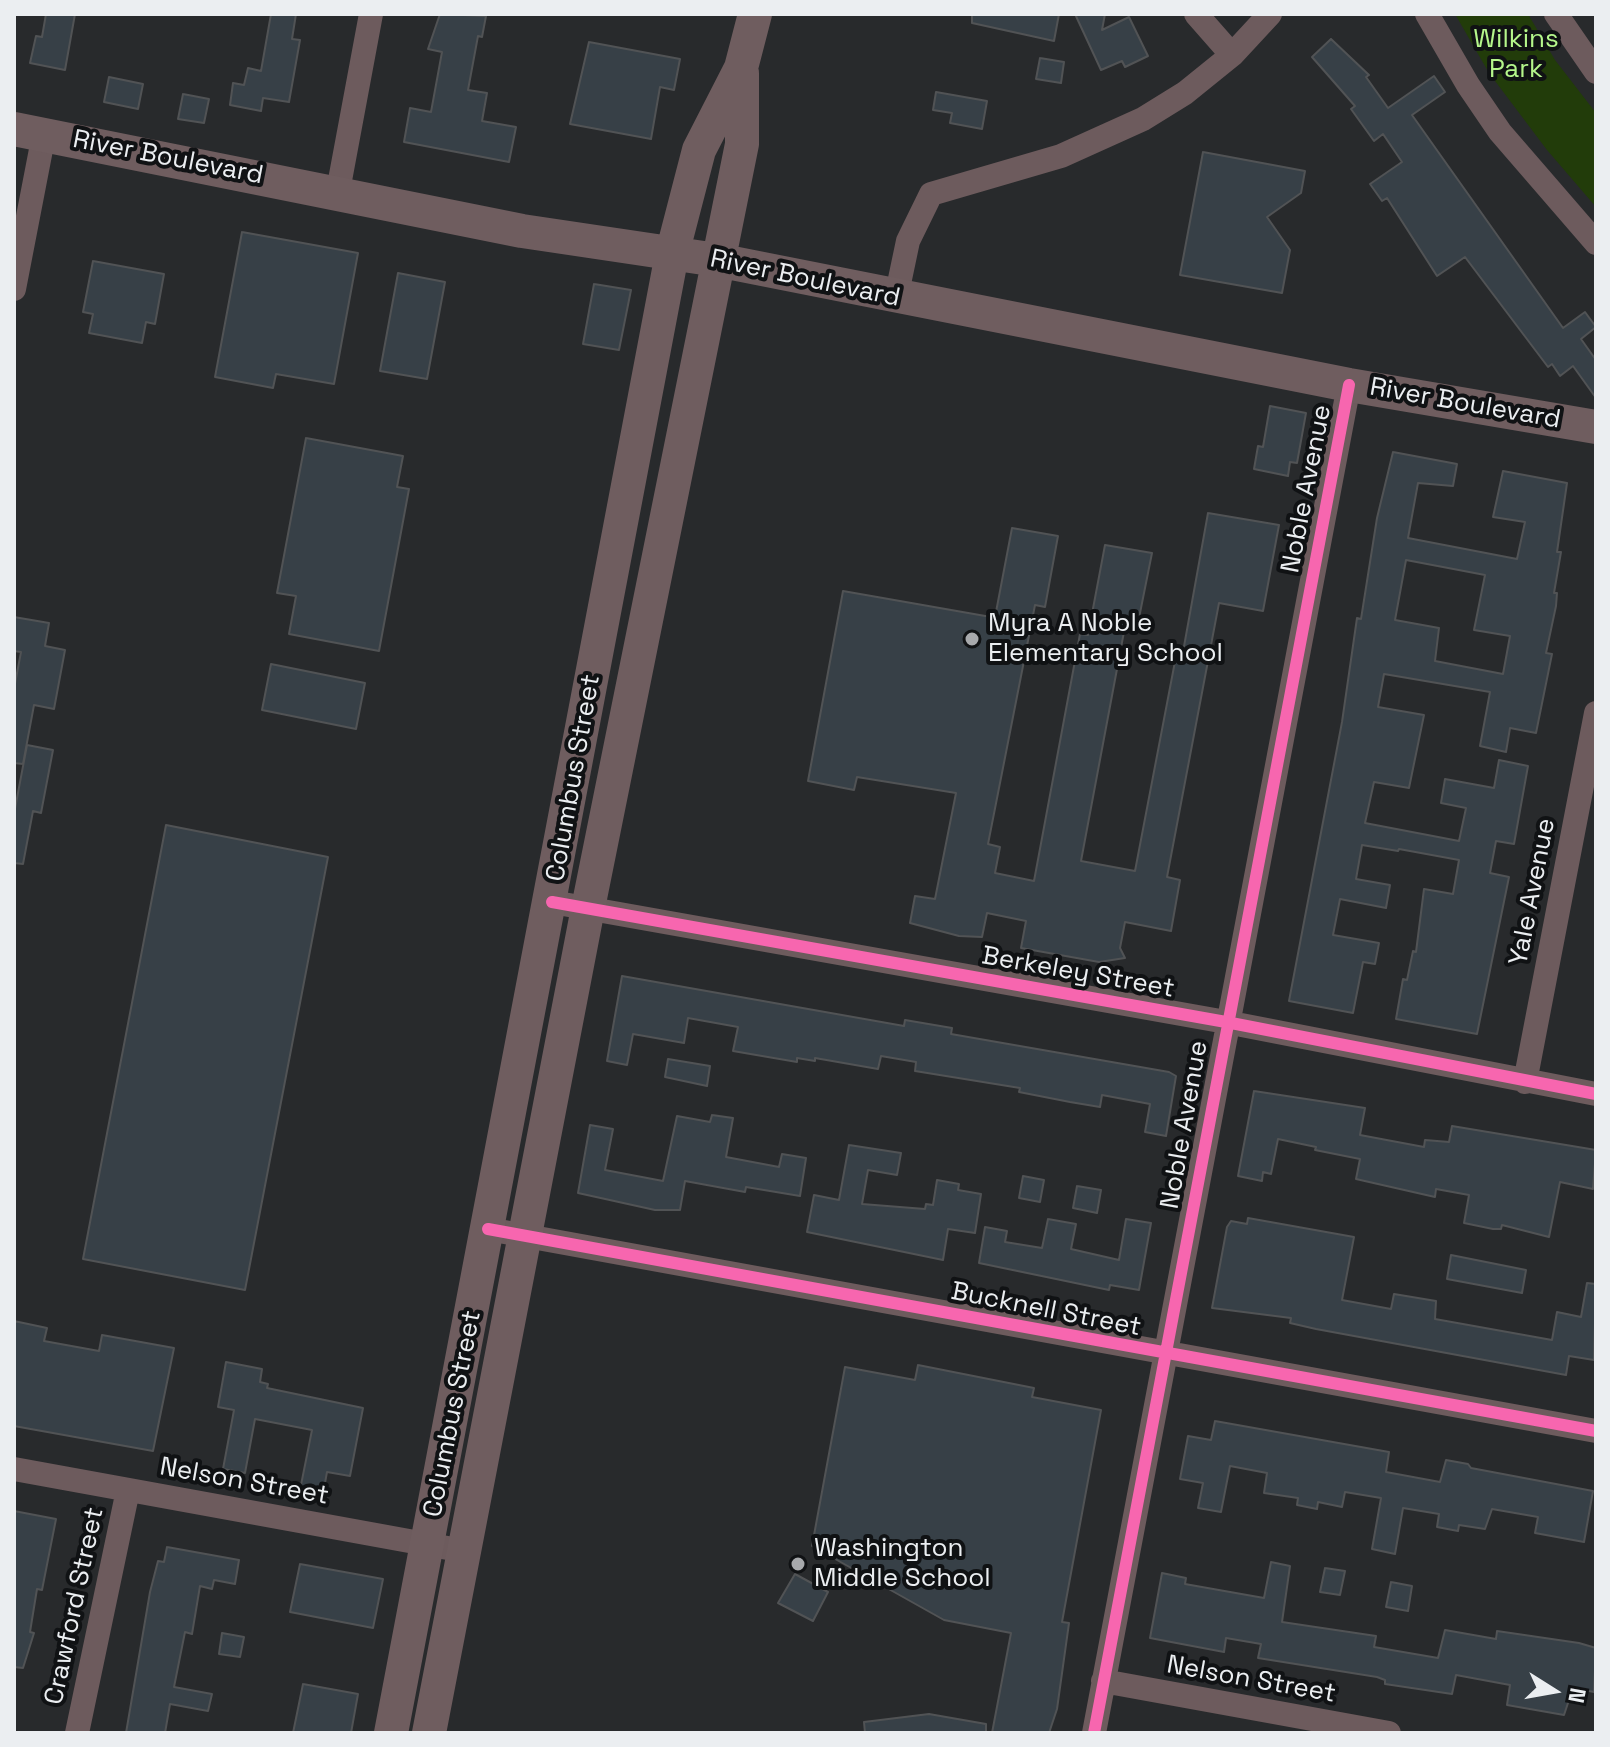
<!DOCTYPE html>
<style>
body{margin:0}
#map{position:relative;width:1610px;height:1747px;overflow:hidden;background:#282a2c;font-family:"Space Grotesk",sans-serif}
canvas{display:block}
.frame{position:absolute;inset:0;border:16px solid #ebeef1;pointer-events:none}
.north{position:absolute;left:1514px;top:1651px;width:80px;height:80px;-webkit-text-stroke:6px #101214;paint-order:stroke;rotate:101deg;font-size:22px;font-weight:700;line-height:32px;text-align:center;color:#ebeef1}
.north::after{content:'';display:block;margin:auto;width:28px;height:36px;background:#ebeef1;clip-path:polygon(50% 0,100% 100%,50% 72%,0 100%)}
</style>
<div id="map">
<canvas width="1610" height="1747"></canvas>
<div class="frame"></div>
<div class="north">N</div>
</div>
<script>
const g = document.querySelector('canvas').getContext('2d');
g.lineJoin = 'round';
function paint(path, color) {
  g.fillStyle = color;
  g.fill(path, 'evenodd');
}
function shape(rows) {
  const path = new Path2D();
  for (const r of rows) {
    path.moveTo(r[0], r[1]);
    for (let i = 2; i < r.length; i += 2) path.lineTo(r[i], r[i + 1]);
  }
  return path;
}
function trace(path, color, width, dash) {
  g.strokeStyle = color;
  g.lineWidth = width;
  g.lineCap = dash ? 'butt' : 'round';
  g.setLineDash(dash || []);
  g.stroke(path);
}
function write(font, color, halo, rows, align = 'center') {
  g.font = font + ' "Space Grotesk",sans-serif';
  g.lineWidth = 8;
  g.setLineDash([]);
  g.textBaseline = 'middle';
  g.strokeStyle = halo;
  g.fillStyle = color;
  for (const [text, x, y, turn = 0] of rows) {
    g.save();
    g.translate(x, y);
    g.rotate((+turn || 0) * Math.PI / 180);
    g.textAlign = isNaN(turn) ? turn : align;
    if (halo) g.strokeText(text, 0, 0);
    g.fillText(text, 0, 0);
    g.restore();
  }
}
const green = shape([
 [1455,14,1528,14,1555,60,1596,113,1596,207,1547,150,1489,73]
]);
const building = shape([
 [46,14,75,14,65,70,30,63,36,36,42,37,46,14],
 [271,14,296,14,292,39,300,40,289,102,263,98,261,111,230,105,233,83,244,85,248,68,261,71,271,14],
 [440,14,486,16,482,37,478,36,468,90,487,93,482,121,516,127,509,162,404,142,410,108,431,112,442,52,428,49,440,14],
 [972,14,1059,14,1054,41,972,23,972,14],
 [1075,14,1105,14,1102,30,1129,17,1148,56,1125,67,1122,61,1101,70,1075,14],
 [1331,39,1369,75,1366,77,1388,108,1434,76,1445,92,1412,115,1563,328,1585,312,1596,327,1581,339,1596,360,1596,398,1573,366,1560,376,1552,364,1548,367,1465,257,1437,276,1387,198,1382,201,1370,184,1402,162,1383,134,1374,141,1351,109,1355,106,1312,57,1331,39],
 [589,42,680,59,674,90,660,87,651,139,570,124,589,42],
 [1040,58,1064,62,1061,83,1036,79,1040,58],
 [109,77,143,84,138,109,104,102,109,77],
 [936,92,987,101,982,129,950,123,952,113,933,110,936,92],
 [183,94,209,99,204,123,178,119,183,94],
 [1203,152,1305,171,1301,193,1267,217,1290,250,1282,293,1180,275,1203,152],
 [242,232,358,253,334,384,276,374,273,388,215,377,242,232],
 [93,261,164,274,155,324,146,322,142,343,89,333,93,314,83,312,93,261],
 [398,273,445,282,427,379,380,371,398,273],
 [594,284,631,290,619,350,583,344,594,284],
 [1270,406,1306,413,1297,463,1290,462,1288,476,1254,469,1258,446,1263,447,1270,406],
 [306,438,403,456,397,487,409,489,379,651,289,634,296,596,277,593,306,438],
 [1393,452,1457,464,1453,486,1418,483,1408,538,1517,559,1525,522,1493,517,1503,471,1567,483,1557,552,1561,552,1554,593,1557,593,1556,606,1546,653,1552,654,1536,733,1510,728,1506,752,1480,746,1490,692,1384,674,1378,707,1424,715,1409,788,1374,782,1365,823,1459,841,1466,808,1441,803,1445,779,1494,788,1499,760,1528,766,1514,844,1496,841,1490,873,1509,877,1477,1034,1396,1019,1403,979,1407,980,1413,951,1416,952,1424,889,1453,894,1459,860,1399,849,1398,851,1362,845,1356,879,1390,885,1386,908,1340,899,1333,935,1379,943,1375,964,1363,962,1353,1013,1289,1001,1342,722,1357,618,1361,619,1377,518,1393,452],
 [1406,560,1485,575,1474,630,1510,636,1503,674,1435,661,1439,628,1395,620,1406,560],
 [1208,513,1279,525,1263,611,1219,603,1167,877,1180,880,1171,931,1125,922,1120,948,1125,958,1099,962,1021,948,1026,921,987,913,982,937,959,936,910,923,915,896,935,899,956,793,857,777,854,790,808,781,843,591,991,617,992,611,996,612,1012,528,1058,536,1045,607,1035,605,988,844,1000,847,995,873,1034,881,1080,634,1088,635,1105,545,1152,553,1138,623,1126,621,1081,861,1135,871,1177,651,1183,652,1208,513],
 [14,617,49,623,45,646,65,650,54,709,34,705,23,764,14,763,14,689,21,652,14,651,14,617],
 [271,664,365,683,356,729,262,710,271,664],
 [27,745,53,750,41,813,33,811,23,864,14,863,14,814,27,745],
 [166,825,328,857,245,1290,83,1259,166,825],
 [622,976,904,1026,905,1020,952,1028,951,1034,1169,1072,1176,1076,1166,1136,1145,1132,1150,1104,1102,1095,1100,1107,1070,1102,1019,1092,1020,1088,915,1071,916,1062,881,1056,878,1069,815,1058,815,1061,797,1058,797,1062,733,1051,738,1027,688,1018,684,1043,633,1034,627,1065,607,1061,622,976],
 [668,1059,710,1066,707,1086,665,1077,668,1059],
 [1254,1091,1365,1108,1360,1135,1424,1147,1425,1140,1449,1142,1452,1126,1596,1150,1593,1189,1560,1182,1549,1237,1502,1225,1501,1229,1493,1229,1464,1223,1469,1195,1436,1189,1435,1197,1356,1179,1360,1159,1315,1150,1316,1147,1278,1139,1271,1174,1263,1172,1262,1181,1238,1176,1254,1091],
 [712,1115,733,1118,726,1157,779,1167,782,1154,806,1158,800,1196,746,1187,745,1192,685,1181,680,1210,655,1210,578,1193,590,1125,613,1129,605,1170,663,1181,677,1116,710,1122,712,1115],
 [849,1145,901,1153,897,1175,868,1170,862,1204,925,1209,926,1204,933,1205,937,1180,959,1184,958,1190,981,1194,975,1233,948,1229,943,1260,807,1232,814,1195,839,1200,849,1145],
 [1023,1176,1044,1180,1040,1202,1019,1198,1023,1176],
 [1077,1186,1101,1190,1097,1213,1073,1208,1077,1186],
 [1248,1218,1354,1237,1342,1300,1391,1309,1394,1294,1436,1301,1435,1319,1552,1340,1557,1312,1581,1317,1587,1283,1596,1284,1594,1360,1569,1356,1566,1375,1316,1329,1290,1323,1291,1318,1212,1308,1227,1227,1231,1221,1247,1224,1248,1218],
 [1048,1219,1076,1224,1071,1249,1119,1260,1126,1219,1151,1223,1139,1290,1110,1285,1109,1290,979,1263,985,1227,1007,1231,1005,1242,1042,1248,1048,1219],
 [1451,1255,1526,1270,1522,1293,1447,1279,1451,1255],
 [14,1321,47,1328,44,1341,99,1351,102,1335,174,1348,153,1451,14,1426,14,1321],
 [226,1362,262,1369,260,1382,268,1384,267,1388,363,1408,350,1476,327,1472,323,1494,300,1490,312,1430,255,1419,245,1473,223,1469,234,1410,218,1407,226,1362],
 [918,1365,1034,1388,1032,1397,1101,1410,1062,1622,1069,1623,1057,1709,1049,1733,992,1733,1011,1633,944,1620,812,1546,845,1367,915,1380,918,1365],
 [1215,1421,1389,1452,1386,1472,1440,1482,1446,1460,1468,1464,1471,1468,1593,1491,1584,1542,1535,1533,1538,1517,1492,1509,1485,1529,1459,1525,1458,1531,1437,1527,1439,1514,1403,1508,1395,1554,1372,1549,1381,1498,1345,1492,1342,1507,1318,1502,1317,1509,1297,1505,1298,1498,1264,1493,1267,1473,1230,1466,1221,1512,1198,1508,1203,1483,1180,1479,1188,1436,1211,1440,1215,1421],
 [14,1511,56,1519,42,1590,37,1589,30,1632,34,1633,23,1668,14,1667,14,1511],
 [167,1547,239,1560,235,1584,214,1580,212,1589,200,1586,192,1634,185,1632,174,1687,212,1694,208,1711,170,1704,165,1733,126,1733,150,1592,158,1561,164,1562,167,1547],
 [1271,1562,1290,1566,1282,1622,1376,1636,1374,1647,1438,1658,1445,1630,1496,1639,1497,1631,1579,1643,1596,1648,1594,1692,1573,1688,1564,1715,1507,1705,1510,1685,1456,1675,1452,1694,1385,1684,1385,1680,1377,1677,1258,1658,1261,1644,1226,1638,1224,1652,1150,1638,1162,1573,1186,1578,1185,1584,1264,1598,1271,1562],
 [300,1564,383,1579,373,1628,290,1612,300,1564],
 [1325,1568,1345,1571,1340,1595,1320,1592,1325,1568],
 [795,1574,828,1592,813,1621,778,1603,795,1574],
 [1391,1582,1412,1586,1408,1611,1386,1607,1391,1582],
 [222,1633,244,1637,240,1657,219,1654,222,1633],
 [303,1684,358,1694,351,1733,293,1733,303,1684],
 [929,1714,986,1724,986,1733,865,1733,864,1722,929,1714]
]);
const street = shape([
 [1196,14,1232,55],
 [1427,14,1468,85,1500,132,1596,243],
 [1556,14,1596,72],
 [338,191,371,14],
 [14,289,44,134],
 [896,298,908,241,931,194,1061,156,1143,119,1185,93,1232,55,1270,14],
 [552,902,1226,1022,1596,1094],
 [1525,1082,1596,713],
 [488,1229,1596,1431],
 [14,1469,464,1551],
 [1103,1681,1389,1733],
 [77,1733,128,1490],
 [1094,1733,1349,385]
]);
const secondary = shape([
 [14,129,522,231,717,260,1349,385,1596,427],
 [391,1733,672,254,699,150,741,68,755,14],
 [429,1733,588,908,742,144,742,73]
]);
const cycleway = shape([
 [552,902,1226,1022,1596,1094],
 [488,1229,1596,1431],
 [1094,1733,1349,385]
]);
const markers = [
 [972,639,8,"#a7a9ac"],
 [798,1564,8,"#a7a9ac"]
];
const parkNames = [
 ["Wilkins",1516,40],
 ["Park",1516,70]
];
const streetNames = [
 ["River Boulevard",168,158,11],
 ["River Boulevard",805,279,12],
 ["River Boulevard",1465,404,10],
 ["Noble Avenue",1307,489,-79],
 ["Columbus Street",574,778,-80],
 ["Yale Avenue",1533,892,-79],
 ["Berkeley Street",1078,973,10],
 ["Noble Avenue",1185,1125,-80],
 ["Bucknell Street",1046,1310,11],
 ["Columbus Street",453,1414,-79],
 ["Nelson Street",244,1482,10],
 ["Crawford Street",75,1606,-78],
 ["Nelson Street",1251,1680,10]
];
const poiNames = [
 ["Myra A Noble",988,624],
 ["Elementary School",988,654],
 ["Washington",814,1549],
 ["Middle School",814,1579]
];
paint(green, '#223c0a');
paint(building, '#374047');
trace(building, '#515355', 2);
trace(street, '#6d5b5d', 24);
trace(secondary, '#6f5d5f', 34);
trace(cycleway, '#f766af', 12);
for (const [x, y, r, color] of markers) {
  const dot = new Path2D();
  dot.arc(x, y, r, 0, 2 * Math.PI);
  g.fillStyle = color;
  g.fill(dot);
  trace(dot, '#101214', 3);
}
write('26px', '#b5f68b', '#101214', parkNames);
write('26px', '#ebeef1', '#101214', streetNames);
write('26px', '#ebeef1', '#101214', poiNames, 'left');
</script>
